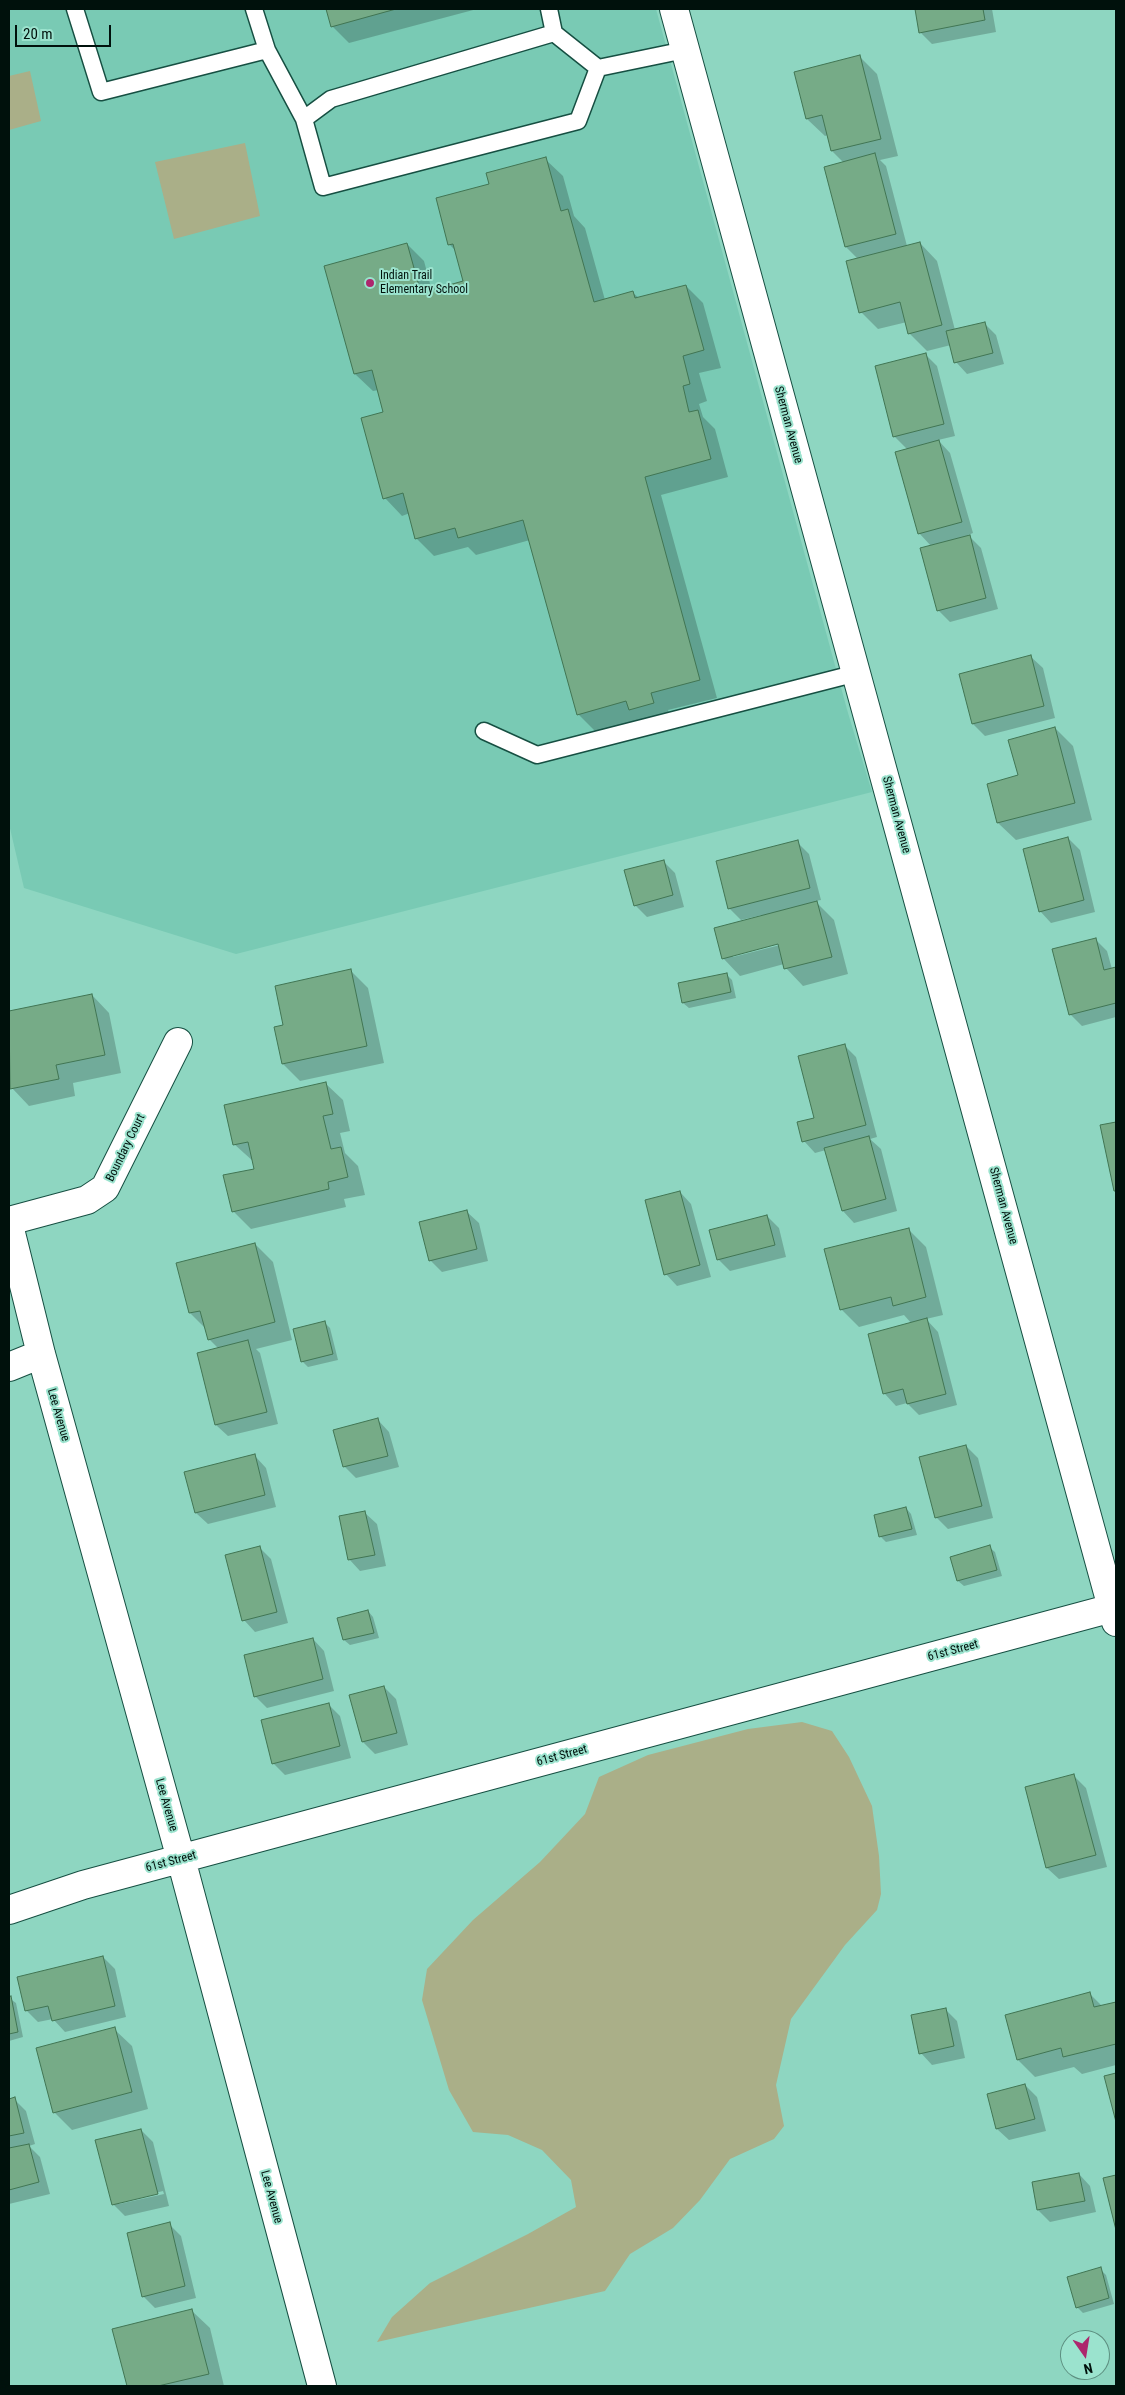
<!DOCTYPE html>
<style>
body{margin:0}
#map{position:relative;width:1125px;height:2395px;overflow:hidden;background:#8ed6c1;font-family:"Roboto Condensed",sans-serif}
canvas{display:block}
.frame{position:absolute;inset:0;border:10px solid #00110c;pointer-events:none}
.north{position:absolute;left:1060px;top:2330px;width:50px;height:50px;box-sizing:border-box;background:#9be3ce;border:1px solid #5d8f80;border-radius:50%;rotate:167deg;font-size:14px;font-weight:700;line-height:20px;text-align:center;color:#00110c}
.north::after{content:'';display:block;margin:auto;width:18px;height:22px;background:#ad276d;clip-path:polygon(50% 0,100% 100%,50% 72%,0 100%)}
.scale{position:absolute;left:15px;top:25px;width:96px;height:22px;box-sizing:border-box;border:2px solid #00110c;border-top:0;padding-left:6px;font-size:15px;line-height:18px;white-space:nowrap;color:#00110c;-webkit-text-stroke:4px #9be3ce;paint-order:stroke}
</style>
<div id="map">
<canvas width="1125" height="2395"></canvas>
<div class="frame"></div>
<div class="north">N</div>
<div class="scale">20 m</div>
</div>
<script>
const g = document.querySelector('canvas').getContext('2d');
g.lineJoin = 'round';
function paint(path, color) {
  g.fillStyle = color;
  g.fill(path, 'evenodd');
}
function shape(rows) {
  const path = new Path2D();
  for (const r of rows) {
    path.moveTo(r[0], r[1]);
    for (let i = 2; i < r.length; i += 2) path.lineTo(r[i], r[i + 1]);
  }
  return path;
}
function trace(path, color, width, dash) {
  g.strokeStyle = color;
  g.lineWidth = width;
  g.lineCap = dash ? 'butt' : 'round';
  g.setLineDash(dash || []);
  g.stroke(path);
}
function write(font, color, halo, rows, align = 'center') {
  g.font = font + ' "Roboto Condensed",sans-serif';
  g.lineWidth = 4;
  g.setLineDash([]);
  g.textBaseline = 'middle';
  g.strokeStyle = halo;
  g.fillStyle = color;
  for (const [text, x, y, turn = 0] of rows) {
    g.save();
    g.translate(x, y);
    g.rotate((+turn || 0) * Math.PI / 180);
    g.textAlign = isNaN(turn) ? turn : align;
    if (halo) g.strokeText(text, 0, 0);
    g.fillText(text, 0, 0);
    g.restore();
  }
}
const built = shape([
 [9,9,656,9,848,713,872,792,236,954,24,888,9,824]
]);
const green = shape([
 [30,71,41,121,9,130,9,76],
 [245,143,260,216,174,239,155,162],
 [802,1722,832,1731,849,1757,872,1806,879,1856,881,1894,877,1910,845,1945,791,2019,776,2085,784,2126,774,2139,730,2159,700,2200,673,2228,630,2254,605,2291,377,2342,392,2317,430,2283,528,2234,576,2207,571,2180,542,2150,508,2135,473,2132,449,2090,422,2000,427,1969,473,1920,540,1862,585,1814,599,1777,648,1755,748,1729]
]);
const shadow = shape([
 [327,9,477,9,349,43,332,26],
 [916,9,992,9,996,32,932,44,921,33],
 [859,56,877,74,898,156,880,160,886,166,907,246,920,243,937,261,955,330,984,323,996,335,1004,364,967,374,956,362,951,345,927,351,910,334,907,322,878,329,861,312,858,259,846,247,826,168,844,163,832,151,828,135,825,136,807,119],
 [545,159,563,176,574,216,585,228,605,300,633,293,639,298,686,286,703,303,721,368,699,373,707,401,699,404,703,417,715,429,728,477,661,495,717,698,668,710,671,720,647,727,640,719,596,732,578,714,530,540,476,555,468,547,434,556,416,538,410,513,402,516,385,498,385,412,379,390,373,391,355,374,325,267,407,244,424,261,432,291,465,282,456,251,449,244,490,185],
 [925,354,937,366,955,436,938,440,950,453,973,533,968,535,981,548,998,609,950,622,938,610,931,546,919,533,908,450,894,436],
 [1031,657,1043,668,1055,718,985,736,973,724,961,674],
 [1055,728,1073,746,1092,820,1016,840,998,823,988,784,1019,776],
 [1068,838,1080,850,1095,912,1051,923,1040,911],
 [797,842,809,854,821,900,815,901,834,920,848,974,803,986,786,968,784,964,740,976,723,958,762,917,762,915,741,920,729,908],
 [784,941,784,944,733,957,733,955],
 [663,861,675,873,684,907,647,917,635,905],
 [1095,939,1107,951,1112,969,1116,968,1116,1017,1082,1026,1070,1014],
 [350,970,368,988,384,1063,300,1081,283,1064,285,1026],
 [727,975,732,980,736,998,689,1008,683,1003],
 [92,995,109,1013,121,1073,73,1083,75,1096,29,1106,12,1088,9,1075,9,1013],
 [844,1045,856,1057,877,1137,870,1139,881,1149,897,1211,854,1223,843,1211,826,1150,815,1153,804,1141,815,1118],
 [325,1083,343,1100,350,1131,340,1133,345,1153,358,1166,365,1195,344,1199,346,1207,251,1229,233,1211,255,1170,254,1162,234,1144],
 [1116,1123,1116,1192,1102,1126],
 [680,1192,691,1204,711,1277,677,1286,666,1274],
 [467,1212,479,1223,488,1261,442,1272,430,1260],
 [767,1216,779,1228,786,1257,730,1271,718,1259],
 [908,1229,926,1247,943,1315,926,1319,938,1332,957,1405,919,1415,907,1403,896,1406,885,1394,869,1335,912,1324,904,1315,859,1327,841,1309],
 [255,1244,273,1262,292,1340,256,1349,260,1353,278,1424,228,1436,216,1425,219,1349,209,1339,206,1329,190,1313],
 [324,1322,330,1328,338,1360,308,1367,302,1361],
 [378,1420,389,1432,399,1467,356,1478,344,1466],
 [966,1446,978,1458,993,1518,948,1529,936,1517],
 [255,1456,266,1468,276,1507,208,1524,196,1513],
 [906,1508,911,1514,917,1535,886,1542,881,1537,875,1515],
 [365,1513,377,1524,386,1566,360,1571,349,1559],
 [259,1547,271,1559,288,1623,255,1632,244,1620],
 [989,1547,995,1552,1002,1576,964,1586,958,1581,952,1558],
 [368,1611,373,1617,379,1638,350,1645,344,1640],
 [313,1639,324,1651,334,1691,267,1708,255,1696],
 [384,1687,396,1699,408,1745,375,1754,363,1742,351,1696],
 [328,1704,340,1716,351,1758,285,1775,273,1763],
 [1074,1776,1086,1788,1107,1867,1059,1879,1047,1868],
 [103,1957,115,1969,126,2017,65,2032,53,2019,38,2022,26,2010],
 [1090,1994,1102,2006,1116,2003,1116,2065,1082,2074,1074,2067,1035,2077,1018,2060],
 [9,1998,16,2003,23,2037,9,2041],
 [945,2009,957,2021,965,2058,932,2065,921,2053],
 [114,2029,132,2046,148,2109,72,2130,54,2112],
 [1025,2085,1037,2097,1046,2131,1009,2140,997,2129],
 [14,2099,26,2111,35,2144,29,2146,40,2157,50,2194,9,2204,9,2100],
 [141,2130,153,2142,169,2206,125,2216,113,2204],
 [163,2191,164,2194,119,2204,119,2202],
 [1079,2174,1090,2186,1096,2212,1050,2222,1038,2210],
 [169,2224,181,2236,196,2298,155,2308,143,2296],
 [1100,2269,1106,2275,1114,2304,1083,2313,1077,2307],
 [192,2311,210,2328,224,2386,128,2386,114,2330]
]);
const building = shape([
 [326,9,396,9,331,27,326,9],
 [915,9,983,9,985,20,919,33,915,9],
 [860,55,881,139,831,151,822,115,806,119,794,72,860,55],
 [875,153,896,234,845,247,824,167,875,153],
 [546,157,561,211,568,209,594,302,633,291,635,298,686,285,704,350,683,356,690,384,683,386,689,412,698,410,711,459,645,477,700,680,651,693,654,703,629,710,626,701,577,715,523,520,458,538,455,528,415,539,403,493,383,499,361,418,383,412,372,370,354,374,324,266,407,243,421,293,463,281,453,244,448,245,436,198,489,184,486,173,546,157],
 [920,242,942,325,908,334,900,302,859,313,846,261,920,242],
 [985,322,993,353,954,363,946,331,985,322],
 [926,353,944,424,893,437,875,366,926,353],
 [939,440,962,522,918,534,895,452,939,440],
 [970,535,986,598,937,611,920,548,970,535],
 [1031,655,1044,706,972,724,959,674,1031,655],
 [1055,727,1075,803,997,823,987,784,1018,775,1008,740,1055,727],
 [1068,837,1084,900,1039,912,1023,849,1068,837],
 [798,840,810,888,728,909,716,861,798,840],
 [664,860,673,895,634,906,624,870,664,860],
 [817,901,832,957,784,969,778,944,722,959,714,928,817,901],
 [1096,938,1104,970,1116,967,1116,1003,1069,1015,1052,949,1096,938],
 [351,969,367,1046,282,1064,274,1027,283,1025,275,986,351,969],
 [727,973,731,992,682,1003,678,983,727,973],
 [92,994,105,1055,56,1065,59,1079,10,1089,9,1011,92,994],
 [845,1044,866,1125,802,1142,797,1122,814,1118,798,1056,845,1044],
 [326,1082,333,1114,323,1116,331,1149,341,1147,348,1177,328,1182,329,1189,232,1212,223,1175,254,1169,248,1142,233,1145,224,1105,326,1082],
 [1116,1122,1116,1191,1114,1191,1100,1125,1116,1122],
 [869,1136,886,1199,842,1211,824,1148,869,1136],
 [680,1191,700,1265,664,1275,645,1200,680,1191],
 [467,1210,477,1249,429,1261,419,1222,467,1210],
 [767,1215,775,1245,717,1260,709,1230,767,1215],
 [909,1228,926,1297,893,1306,891,1297,840,1310,824,1249,909,1228],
 [255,1243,275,1322,208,1340,200,1311,189,1313,176,1263,255,1243],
 [927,1318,946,1394,907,1404,903,1389,883,1394,868,1334,927,1318],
 [325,1321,333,1354,301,1362,293,1329,325,1321],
 [248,1340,267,1412,215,1425,197,1353,248,1340],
 [378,1418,388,1456,343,1467,333,1430,378,1418],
 [966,1445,982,1506,935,1518,919,1457,966,1445],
 [255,1454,265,1495,195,1513,184,1472,255,1454],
 [906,1507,912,1529,879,1537,874,1515,906,1507],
 [365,1511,375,1555,348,1560,339,1516,365,1511],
 [990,1545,997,1570,957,1581,950,1557,990,1545],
 [260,1546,277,1612,242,1621,225,1555,260,1546],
 [368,1610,374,1633,343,1640,337,1618,368,1610],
 [313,1638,323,1679,254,1697,244,1655,313,1638],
 [384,1686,397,1733,362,1742,349,1695,384,1686],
 [329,1703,340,1746,272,1764,261,1720,329,1703],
 [1074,1774,1096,1855,1046,1868,1025,1787,1074,1774],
 [103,1956,115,2006,52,2021,48,2006,25,2011,17,1977,103,1956],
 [1090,1992,1094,2007,1116,2002,1116,2044,1063,2057,1061,2048,1017,2060,1005,2015,1090,1992],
 [11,1996,18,2032,9,2034,9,1997,11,1996],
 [946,2008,954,2046,919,2054,911,2015,946,2008],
 [115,2027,132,2092,53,2113,36,2048,115,2027],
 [1116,2073,1116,2122,1104,2076,1116,2073],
 [1025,2084,1035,2119,996,2129,987,2094,1025,2084],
 [15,2097,24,2133,9,2136,9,2099,15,2097],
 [141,2129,158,2194,112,2205,95,2140,141,2129],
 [29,2144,39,2182,9,2190,9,2148,29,2144],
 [1079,2173,1085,2201,1037,2210,1032,2182,1079,2173],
 [1116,2175,1116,2230,1103,2178,1116,2175],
 [170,2222,185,2286,142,2297,127,2233,170,2222],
 [1101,2267,1109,2298,1076,2308,1067,2277,1101,2267],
 [192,2309,209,2374,158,2386,127,2386,112,2329,192,2309]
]);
const service = shape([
 [75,9,101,92,267,50],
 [254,9,267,50,304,119],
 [549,9,554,33,598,68,685,50],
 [554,33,331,99,304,119,323,187,578,121,598,68],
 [484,731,537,755,857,673]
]);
const minor = shape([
 [674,9,1116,1622],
 [9,1221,87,1200,105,1188,178,1042],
 [9,1225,41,1354,181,1859,322,2386],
 [9,1367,41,1354],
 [9,1910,83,1885,1116,1607]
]);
const markers = [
 [370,283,5,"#ad276d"]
];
const poiNames = [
 ["Indian Trail",380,276],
 ["Elementary School",380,290]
];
const streetNames = [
 ["Sherman Avenue",788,425,75],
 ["Sherman Avenue",896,815,75],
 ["Boundary Court",126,1148,-64],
 ["Sherman Avenue",1003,1206,75],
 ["Lee Avenue",58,1415,74],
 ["61st Street",953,1651,-15],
 ["61st Street",562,1756,-15],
 ["Lee Avenue",166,1805,74],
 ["61st Street",171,1862,-15],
 ["Lee Avenue",271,2197,75]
];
paint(built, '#79cab4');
paint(green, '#aaaf88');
paint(shadow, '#0003');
paint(building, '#76ab87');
trace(building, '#417553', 1);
trace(service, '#164f42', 19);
trace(minor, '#164f42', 30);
trace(service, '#fff', 16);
trace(minor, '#fff', 28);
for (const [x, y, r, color] of markers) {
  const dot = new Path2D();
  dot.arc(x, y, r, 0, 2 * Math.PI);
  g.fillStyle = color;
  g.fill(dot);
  trace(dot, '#9be3ce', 2);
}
write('12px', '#00110c', '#9be3ce', poiNames, 'left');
write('12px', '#00110c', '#9be3ce', streetNames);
</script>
